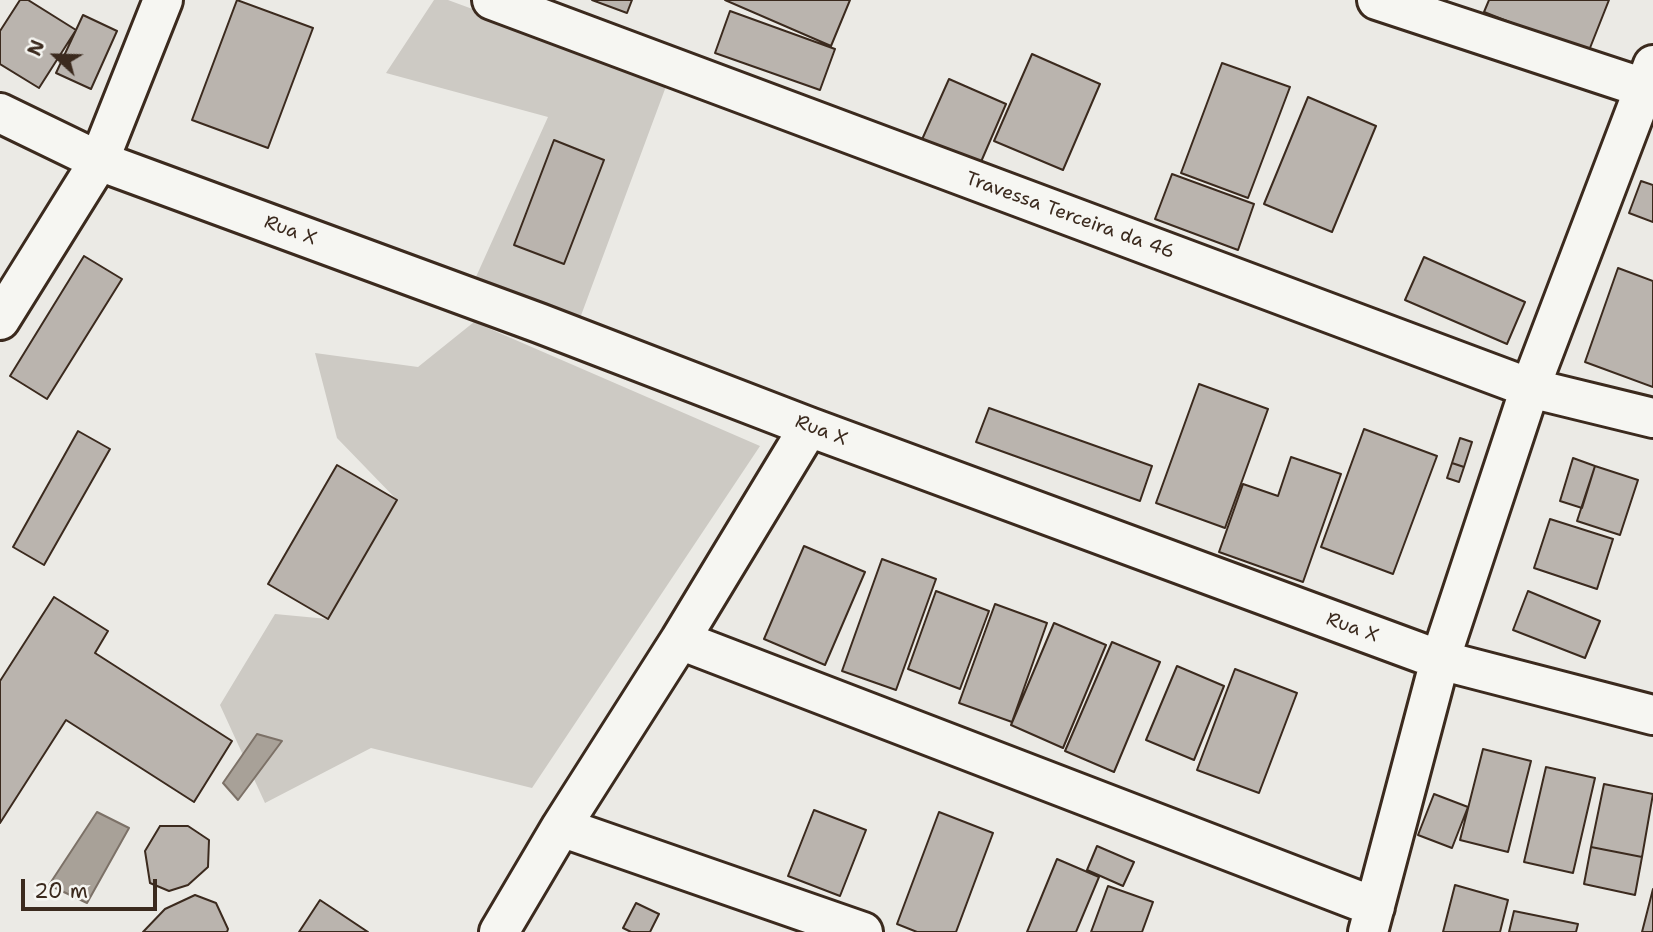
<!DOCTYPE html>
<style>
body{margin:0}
#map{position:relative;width:1653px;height:932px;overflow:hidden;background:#ebeae5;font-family:"Shantell Sans",sans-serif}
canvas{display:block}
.north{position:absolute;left:21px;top:21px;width:70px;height:70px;-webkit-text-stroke:5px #f6f6f2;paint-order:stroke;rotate:292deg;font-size:19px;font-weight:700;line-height:28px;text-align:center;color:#3b2a1e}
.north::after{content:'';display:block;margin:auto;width:24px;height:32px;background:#3b2a1e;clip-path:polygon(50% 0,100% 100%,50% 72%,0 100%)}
.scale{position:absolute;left:21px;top:879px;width:136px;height:32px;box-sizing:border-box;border:4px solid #3b2a1e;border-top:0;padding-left:9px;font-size:21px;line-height:24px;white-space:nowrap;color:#3b2a1e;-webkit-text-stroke:5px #f6f6f2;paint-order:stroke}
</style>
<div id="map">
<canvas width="1653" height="932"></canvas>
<div class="north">N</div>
<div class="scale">20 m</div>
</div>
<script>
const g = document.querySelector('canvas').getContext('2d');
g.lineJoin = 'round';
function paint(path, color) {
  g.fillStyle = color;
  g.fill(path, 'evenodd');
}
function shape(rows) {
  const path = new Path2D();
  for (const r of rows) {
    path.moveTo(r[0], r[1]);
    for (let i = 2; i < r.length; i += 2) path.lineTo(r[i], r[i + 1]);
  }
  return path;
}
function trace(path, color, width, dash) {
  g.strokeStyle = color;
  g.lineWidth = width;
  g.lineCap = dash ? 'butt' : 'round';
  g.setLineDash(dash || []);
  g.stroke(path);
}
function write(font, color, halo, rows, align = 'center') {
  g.font = font + ' "Shantell Sans",sans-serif';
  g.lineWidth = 5;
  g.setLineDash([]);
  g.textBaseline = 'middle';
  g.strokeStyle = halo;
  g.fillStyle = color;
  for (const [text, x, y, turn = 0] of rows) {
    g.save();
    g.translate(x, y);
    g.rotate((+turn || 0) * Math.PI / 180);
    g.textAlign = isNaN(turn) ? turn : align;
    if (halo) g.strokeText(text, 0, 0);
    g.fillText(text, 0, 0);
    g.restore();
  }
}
const green = shape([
 [434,0,448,0,668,81,576,329,471,288,548,117,386,73],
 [474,322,760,446,532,788,371,748,265,803,220,705,275,614,328,619,397,500,337,438,315,353,418,367]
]);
const water = shape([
 [257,734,282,741,238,800,223,783,257,734],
 [97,812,129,828,87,903,49,885,97,812]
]);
const building = shape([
 [20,0,28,0,76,30,39,88,0,64,0,31,20,0],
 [237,0,313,28,268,148,192,120,237,0],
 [592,0,632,0,627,13,592,0],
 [725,0,850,0,831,46,725,0],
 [1489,0,1609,0,1588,53,1484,12,1489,0],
 [730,11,835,49,820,90,715,53,730,11],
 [83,15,117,31,91,89,56,73,83,15],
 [1032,54,1100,84,1063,170,994,141,1032,54],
 [1222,63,1290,87,1248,198,1181,173,1222,63],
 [949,79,1006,104,974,178,916,153,949,79],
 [1308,97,1376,126,1332,232,1264,204,1308,97],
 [554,140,604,160,564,264,514,245,554,140],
 [1172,174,1254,204,1238,250,1155,219,1172,174],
 [1641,181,1653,185,1653,222,1629,213,1641,181],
 [84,256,122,279,47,399,10,376,84,256],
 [1424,257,1525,302,1507,344,1405,300,1424,257],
 [1618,268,1653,281,1653,387,1585,362,1618,268],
 [1199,384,1268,409,1225,528,1156,503,1199,384],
 [989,408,1152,466,1140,501,976,442,989,408],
 [1364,429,1437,456,1393,574,1321,547,1364,429],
 [78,431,110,449,44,565,13,547,78,431],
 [1460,438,1472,442,1464,467,1452,463,1460,438],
 [1291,457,1341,474,1303,582,1219,552,1243,484,1278,496,1291,457],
 [1573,458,1595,466,1582,508,1560,501,1573,458],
 [1452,463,1464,467,1459,482,1447,478,1452,463],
 [337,465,397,500,328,619,268,584,337,465],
 [1595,466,1638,480,1620,535,1577,521,1595,466],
 [1550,519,1613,539,1597,589,1534,568,1550,519],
 [804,546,865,572,825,665,764,639,804,546],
 [882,559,936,579,896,690,842,671,882,559],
 [936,591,989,611,960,689,908,669,936,591],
 [1528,591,1600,621,1585,658,1513,630,1528,591],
 [54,597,108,631,95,653,232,741,194,802,66,720,0,823,0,681,54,597],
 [995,604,1047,623,1012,722,959,703,995,604],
 [1054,623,1106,645,1063,748,1011,725,1054,623],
 [1112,642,1160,662,1114,772,1065,751,1112,642],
 [1177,666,1224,686,1194,760,1146,740,1177,666],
 [1235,669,1297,693,1259,793,1197,770,1235,669],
 [1483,749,1531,761,1508,852,1460,840,1483,749],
 [1546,767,1595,778,1573,873,1524,862,1546,767],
 [1604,784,1653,794,1642,857,1591,847,1604,784],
 [1434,794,1468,807,1452,848,1418,835,1434,794],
 [814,810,866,830,840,896,788,876,814,810],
 [939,812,993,833,956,932,917,932,897,924,939,812],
 [160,826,188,826,209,840,208,867,188,885,169,891,150,883,145,851,160,826],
 [1097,846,1134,862,1123,886,1087,870,1097,846],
 [1591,847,1642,857,1635,895,1584,884,1591,847],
 [1057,859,1099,877,1076,932,1027,932,1057,859],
 [1455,885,1508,900,1500,932,1443,932,1455,885],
 [1108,886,1153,902,1142,932,1091,932,1108,886],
 [1653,889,1653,932,1642,932,1653,889],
 [195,895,216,903,228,929,227,932,143,932,165,909,195,895],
 [320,900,368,932,299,932,320,900],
 [636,903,659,914,650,932,631,932,623,928,636,903],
 [1514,911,1578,924,1576,932,1509,932,1514,911]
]);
const minor = shape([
 [492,0,1530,388,1653,418],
 [1377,0,1653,91],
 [0,113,99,161,539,323,809,427,1440,660,1653,715],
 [0,320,99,161,163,0],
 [680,640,1375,907],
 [561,827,863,932],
 [499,932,561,827,680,640,809,427],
 [1368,932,1440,660,1530,388,1653,65]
]);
const streetNames = [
 ["Travessa Terceira da 46",1070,216,20],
 ["Rua X",290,231,20],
 ["Rua X",821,431,21],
 ["Rua X",1352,628,20]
];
paint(green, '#cdcac4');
paint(water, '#a8a198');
trace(water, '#7c7167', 2);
paint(building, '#bab4ae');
trace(building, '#3b2a1e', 2);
trace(minor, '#3b2a1e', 44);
trace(minor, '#f6f6f2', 38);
write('19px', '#3b2a1e', '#f6f6f2', streetNames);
</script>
